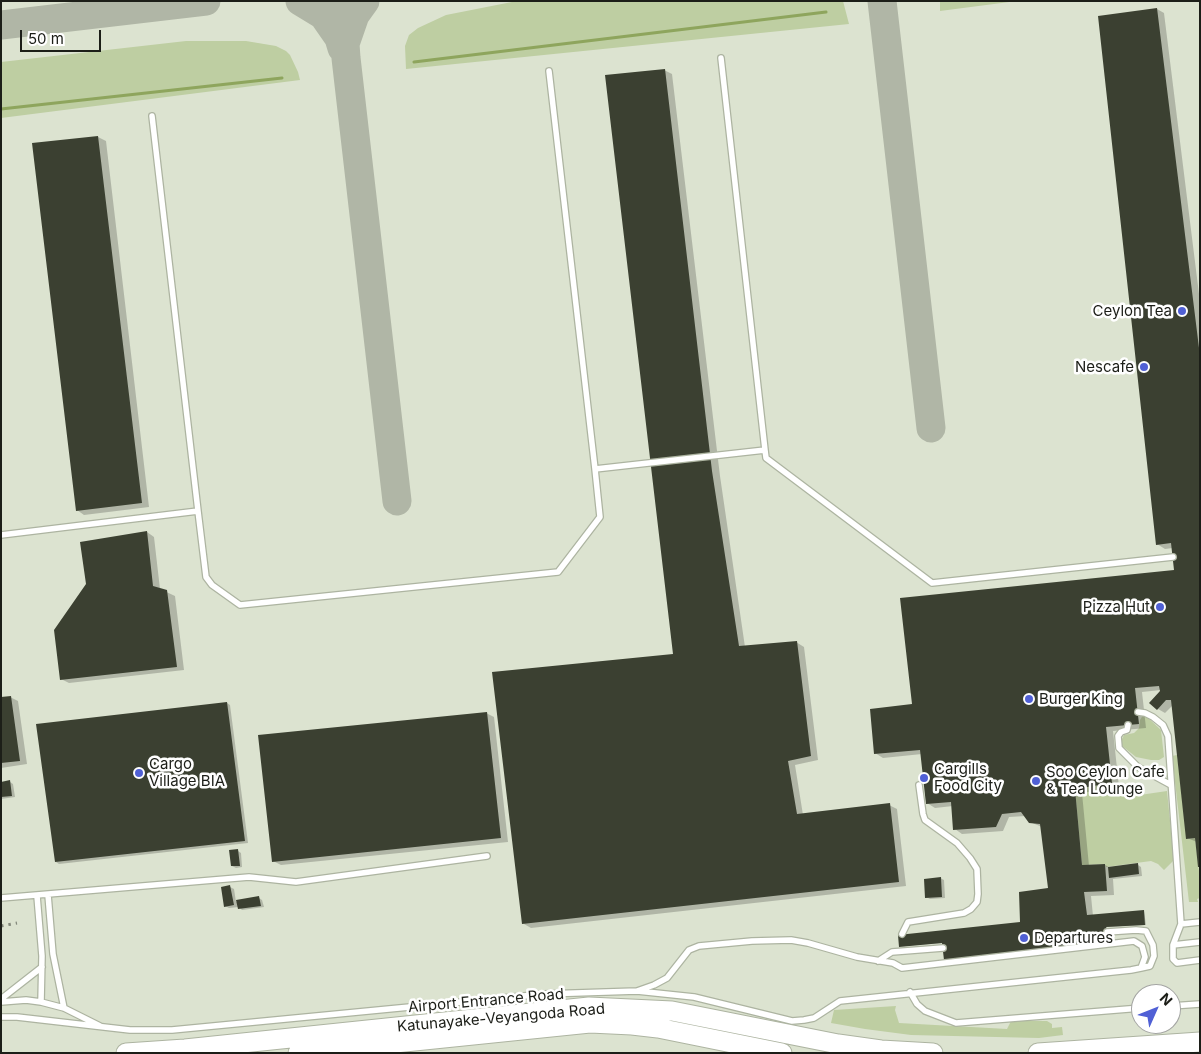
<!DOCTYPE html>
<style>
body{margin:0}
#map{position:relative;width:1201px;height:1054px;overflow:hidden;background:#dce3d0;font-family:Inter,sans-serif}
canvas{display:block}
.frame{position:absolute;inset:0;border:2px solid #1c1e18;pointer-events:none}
.north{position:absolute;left:1131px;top:984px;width:50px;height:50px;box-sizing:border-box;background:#fff;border:1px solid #a4a5a3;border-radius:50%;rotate:46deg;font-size:14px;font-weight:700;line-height:20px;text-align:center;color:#1c1e18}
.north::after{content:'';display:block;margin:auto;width:18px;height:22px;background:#5060d5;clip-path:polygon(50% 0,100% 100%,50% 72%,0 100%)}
.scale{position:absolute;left:20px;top:30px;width:81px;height:22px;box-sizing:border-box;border:2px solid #1c1e18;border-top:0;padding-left:6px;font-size:15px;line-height:18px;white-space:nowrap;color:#1c1e18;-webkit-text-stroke:4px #fff;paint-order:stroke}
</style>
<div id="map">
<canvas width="1201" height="1054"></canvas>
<div class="frame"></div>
<div class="north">N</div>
<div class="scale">50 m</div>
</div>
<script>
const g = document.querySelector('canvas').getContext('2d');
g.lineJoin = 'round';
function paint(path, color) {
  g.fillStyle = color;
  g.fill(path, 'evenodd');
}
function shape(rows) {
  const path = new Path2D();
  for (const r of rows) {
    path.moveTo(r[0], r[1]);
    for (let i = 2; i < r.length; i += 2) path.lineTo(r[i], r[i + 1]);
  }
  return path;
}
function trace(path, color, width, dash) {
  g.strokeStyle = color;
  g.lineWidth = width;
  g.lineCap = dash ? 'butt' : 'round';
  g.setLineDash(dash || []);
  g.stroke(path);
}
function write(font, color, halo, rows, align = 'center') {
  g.font = font + ' Inter,sans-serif';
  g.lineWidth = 5;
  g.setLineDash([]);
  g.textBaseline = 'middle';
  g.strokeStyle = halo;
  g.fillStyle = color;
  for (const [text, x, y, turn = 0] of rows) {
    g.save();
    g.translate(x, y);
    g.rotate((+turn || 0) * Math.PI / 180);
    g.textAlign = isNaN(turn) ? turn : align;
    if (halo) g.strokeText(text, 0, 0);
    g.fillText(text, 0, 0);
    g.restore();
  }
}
const green = shape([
 [517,1,843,1,849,24,406,69,405,46,409,35,418,28,446,15],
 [940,1,1017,1,940,11],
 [186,41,246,41,276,46,286,51,290,55,298,72,300,80,1,118,1,62],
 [1143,715,1146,716,1161,730,1164,757,1159,760,1151,760,1136,757,1121,745,1121,741,1124,735,1134,733,1139,728,1140,720],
 [1177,755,1187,839,1195,838,1200,879,1200,898,1197,899,1198,902,1189,902,1172,756],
 [1112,783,1113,786,1121,784,1133,796,1167,791,1174,860,1164,870,1158,864,1151,861,1106,867,1105,864,1082,865,1075,789],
 [896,1006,895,1010,899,1023,1007,1029,1011,1021,1047,1021,1052,1024,1052,1028,1062,1027,1063,1035,1039,1038,911,1035,865,1029,831,1023,834,1010]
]);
const shadow = shape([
 [1157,9,1164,13,1200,302,1200,868,1197,842,1187,838,1173,705,1165,713,1158,709,1161,690,1142,692,1146,728,1113,731,1119,787,1082,793,1089,866,1105,865,1111,868,1138,865,1141,867,1142,876,1113,879,1114,895,1091,896,1093,916,1144,911,1146,925,1107,927,1108,944,947,960,944,943,901,946,1025,923,1049,889,1042,827,1030,822,1026,816,1009,817,1003,831,962,834,955,829,953,806,935,808,927,803,922,754,883,758,875,753,913,706,1176,571,1173,548,1165,549,1157,544],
 [664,70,672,74,720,476,745,647,796,642,804,647,818,760,795,765,803,815,889,805,897,809,906,886,531,928,524,924,675,655],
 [98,137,106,141,149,507,84,515,77,510,33,144],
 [147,532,154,537,160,589,175,596,184,670,69,683,61,679],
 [10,697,18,701,27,764,1,768,1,698],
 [227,703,230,705,248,843,59,864,56,862],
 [486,713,494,717,508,842,281,865,273,861],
 [10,782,13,784,15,797,1,799,1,783],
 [238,851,241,853,242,867,236,868,232,866],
 [940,878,944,880,945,898,930,899,926,897],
 [230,887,234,889,236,902,259,898,262,900,264,907,242,910,239,907,229,908,225,906]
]);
const stream = shape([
 [414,62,826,12],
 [1,109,282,78]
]);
const taxiway = shape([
 [300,1,323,15,339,38,342,48],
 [342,1,346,58,397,501],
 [882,1,931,428],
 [1,25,206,1],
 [346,41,355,15,365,1]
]);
const building = shape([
 [1157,8,1200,356,1200,867,1198,867,1195,838,1186,839,1171,700,1166,700,1157,710,1149,703,1160,691,1159,686,1135,688,1139,724,1106,727,1112,783,1075,789,1082,865,1105,864,1107,891,1084,892,1087,915,1144,910,1145,925,1106,927,1108,944,944,960,942,943,899,947,898,935,1020,922,1019,892,1048,888,1040,824,1029,823,1021,812,1002,814,996,827,953,830,951,802,926,804,920,750,874,754,870,709,912,704,900,598,1174,570,1171,543,1156,545,1098,16],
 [665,69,712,471,739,646,797,641,811,756,788,761,797,814,890,803,899,882,522,924,492,672,673,654,605,75],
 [98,136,142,503,76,511,32,143],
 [147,531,153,586,167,590,177,667,60,680,54,630,86,584,80,542],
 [11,696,20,761,1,763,1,697],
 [227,702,245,841,55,862,36,724],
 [487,712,501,838,272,862,258,735],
 [10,780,12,796,1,797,1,782],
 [238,849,240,866,231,866,229,850],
 [1138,863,1139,874,1109,878,1108,867],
 [941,877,942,897,925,898,924,879],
 [230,885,234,905,224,907,221,887],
 [259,896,261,906,238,909,236,900]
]);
const lane = shape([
 [721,58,765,450],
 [549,71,595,469],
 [152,116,198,511],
 [1,535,198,511,206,577,212,585,240,605,558,572,600,517,595,469,765,450,766,458,932,583,1173,557],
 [1138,712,1145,713,1153,717,1163,725,1168,736,1181,924,1173,945,1173,959,1177,963,1200,960],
 [1128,725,1127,730,1121,732,1118,736,1119,748,1138,767,1171,785],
 [48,895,53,954,64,1008],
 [37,896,42,956,41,1002],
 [1,898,249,877,296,882,487,856],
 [1181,924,1200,922],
 [1107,932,1136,930,1146,931,1153,945,1154,956,1150,966,1141,968],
 [902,934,908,922,964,913,971,909,977,902,978,894,977,869,970,858,957,843,925,820,923,814,919,785],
 [1173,945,1200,942],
 [878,961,892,952,943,948],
 [910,992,917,1004,925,1011,956,1023,1141,1008],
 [1,999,42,967],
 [1,1002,26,1000,41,1002,64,1008,100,1026],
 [1171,1006,1200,1004],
 [1,1017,17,1017,130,1030,172,1030,544,994,637,991,654,985,667,978,689,950,699,946,752,941,791,940,808,943,857,957,893,963,902,968,1134,941,1142,946,1145,957,1141,968,1131,970,840,1001,814,1018,804,1020,792,1021,694,997,637,991]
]);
const primary = shape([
 [126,1053,185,1049,589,1007,672,1011,838,1044,881,1050,933,1053],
 [298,1053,590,1023,632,1025,658,1028,782,1053],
 [1038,1053,1200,1042]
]);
const rail = shape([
 [1,926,17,923]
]);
const markers = [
 [1182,311,5,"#5060d5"],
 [1144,367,5,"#5060d5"],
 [1160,607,5,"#5060d5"],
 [1029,699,5,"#5060d5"],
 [139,773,5,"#5060d5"],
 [924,778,5,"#5060d5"],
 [1036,781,5,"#5060d5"],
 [1024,938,5,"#5060d5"]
];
const poiNames = [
 ["Ceylon Tea",1172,311,"right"],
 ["Nescafe",1134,367,"right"],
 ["Pizza Hut",1150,607,"right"],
 ["Burger King",1039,699],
 ["Cargo",149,764],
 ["Village BIA",149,781],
 ["Cargills",934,769],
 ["Food City",934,786],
 ["Soo Ceylon Cafe",1046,772],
 ["& Tea Lounge",1046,789],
 ["Departures",1034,938]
];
const streetNames = [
 ["Airport Entrance Road",486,1001,-5],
 ["Katunayake-Veyangoda Road",501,1018,-5]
];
paint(green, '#becea2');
paint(shadow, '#0003');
trace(stream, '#8ea55d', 3);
trace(taxiway, '#b0b6a6', 29);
paint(building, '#3b4031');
trace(lane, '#adb4a1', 8);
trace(primary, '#adb4a1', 21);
trace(lane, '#fff', 5.5);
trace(primary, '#fff', 19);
trace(rail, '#83887b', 3, [2.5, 5]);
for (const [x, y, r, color] of markers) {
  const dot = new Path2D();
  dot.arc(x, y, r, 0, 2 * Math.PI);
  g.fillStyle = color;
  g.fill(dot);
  trace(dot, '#fff', 2);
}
write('15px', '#1c1e18', '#fff', poiNames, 'left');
write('15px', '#1c1e18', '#fff', streetNames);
</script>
